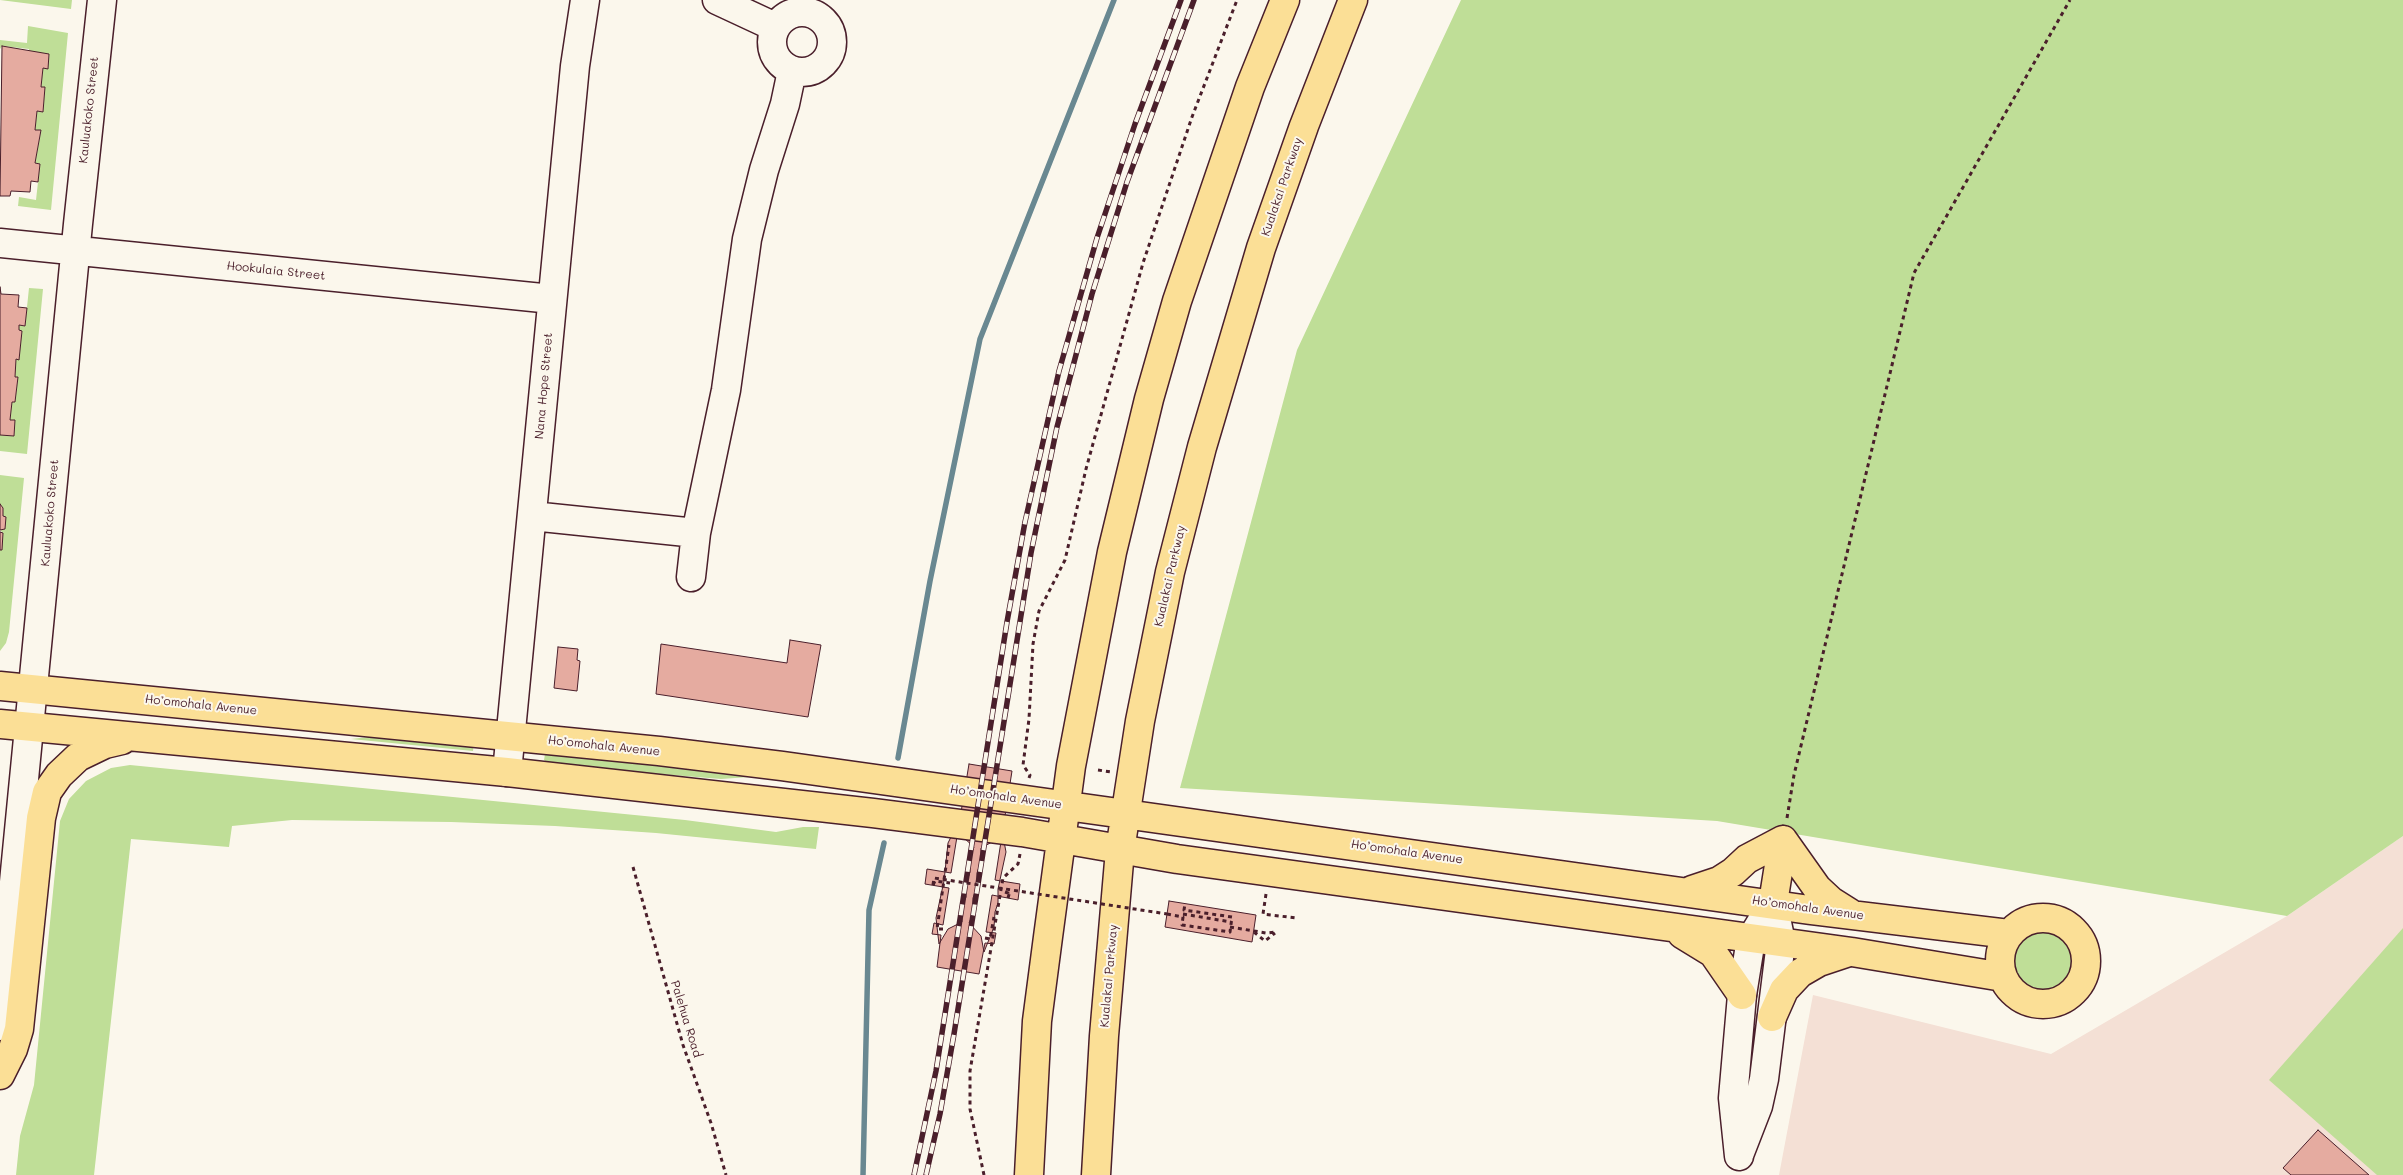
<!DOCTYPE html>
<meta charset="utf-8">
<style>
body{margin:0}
canvas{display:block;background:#fbf7ec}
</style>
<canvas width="2403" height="1175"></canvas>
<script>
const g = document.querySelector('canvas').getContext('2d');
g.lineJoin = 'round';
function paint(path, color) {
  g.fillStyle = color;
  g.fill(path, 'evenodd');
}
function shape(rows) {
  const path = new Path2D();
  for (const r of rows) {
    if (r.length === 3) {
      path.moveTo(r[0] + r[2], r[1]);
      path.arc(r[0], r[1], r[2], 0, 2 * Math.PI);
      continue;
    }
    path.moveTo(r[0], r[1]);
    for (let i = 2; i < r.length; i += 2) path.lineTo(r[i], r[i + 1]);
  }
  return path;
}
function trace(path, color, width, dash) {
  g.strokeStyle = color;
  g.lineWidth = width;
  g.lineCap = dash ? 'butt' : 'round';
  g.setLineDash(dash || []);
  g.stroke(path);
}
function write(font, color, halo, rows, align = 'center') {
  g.font = font + ' Mali,sans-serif';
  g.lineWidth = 4;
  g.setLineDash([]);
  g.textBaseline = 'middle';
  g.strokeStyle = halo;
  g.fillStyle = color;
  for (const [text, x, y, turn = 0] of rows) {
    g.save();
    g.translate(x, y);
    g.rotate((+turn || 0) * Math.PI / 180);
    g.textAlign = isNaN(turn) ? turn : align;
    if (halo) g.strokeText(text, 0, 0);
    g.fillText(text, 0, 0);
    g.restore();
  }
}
const built = shape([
 [2403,836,2403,1175,1779,1175,1813,995,2051,1054,2287,916]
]);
const green = shape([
 [0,0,72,0,71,9],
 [1461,0,2403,0,2403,836,2287,916,1717,821,1180,788,1297,350],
 [28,26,68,33,51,210,18,206,19,197,36,200,40,164,35,163,41,131,35,130,37,111,43,112,45,87,41,87,43,68,48,68,49,54,29,52,29,49,2,46,0,49,0,40,27,43],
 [29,288,43,289,27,454,0,451,0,435,14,436,15,421,10,420,12,402,15,402,18,377,15,377,16,359,19,359,22,331,19,330,19,325,25,326],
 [0,475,24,478,9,632,6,643,0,651,0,550,3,533,0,530,6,517,3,516,3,508,0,504],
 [388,735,474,743,473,751,351,739],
 [546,748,780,779,749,777,721,779,550,765,544,760],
 [130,765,685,820,776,832,803,827,819,827,816,849,656,833,555,826,451,822,292,820,232,826,229,847,131,839,94,1175,16,1175,20,1136,34,1085,60,821,69,799,86,781,111,768],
 [2043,960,36],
 [2403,928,2403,1175,2377,1175,2269,1080]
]);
const stream = shape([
 [898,758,930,581,980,339,1114,0],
 [863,1175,869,910,884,843]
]);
const building = shape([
 [2,46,49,54,48,69,43,68,41,87,45,87,43,112,37,111,35,130,41,130,35,163,40,164,38,182,31,181,30,192,11,191,10,196,0,196,2,46],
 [0,287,1,294,19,295,18,307,27,308,25,326,19,325,19,330,22,331,19,360,16,359,15,377,18,377,15,402,12,402,10,420,15,420,14,436,0,435,0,287],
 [0,504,3,508,3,516,6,517,5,529,0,530,0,504],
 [0,532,3,533,2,550,0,550,0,532],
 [790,640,821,645,808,717,656,694,661,644,787,663,790,640],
 [558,647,578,649,577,660,580,661,577,691,554,688,558,647],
 [969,764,1012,771,995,880,1020,884,1018,900,992,895,986,932,996,933,994,944,985,943,979,974,937,967,941,935,932,934,934,923,943,925,949,888,925,884,927,869,951,873,969,764],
 [953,833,964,838,974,847,969,859,970,872,965,887,966,897,961,908,962,922,948,929,939,944,936,918,944,881,948,843,953,833],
 [1003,836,1006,852,998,889,998,903,995,912,994,927,984,952,981,936,969,923,973,914,973,898,977,886,977,873,981,861,981,848,1003,836],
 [1169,901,1256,915,1252,942,1165,927,1169,901],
 [2318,1130,2369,1175,2291,1175,2283,1168,2318,1130]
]);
const path = shape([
 [1098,770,1111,772],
 [1029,778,1030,775,1023,765,1029,719,1033,644,1039,611,1065,560,1086,469,1143,263,1192,117,1237,0],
 [1787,818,1794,775,1914,273,2070,0],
 [633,867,683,1045,711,1123,726,1175],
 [933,885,935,881,950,883],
 [1266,894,1263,914,1296,918],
 [1008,898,1010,891],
 [1167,914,1183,917,1182,925,1230,932,1232,917,1184,910,1185,904],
 [1183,914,1231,922],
 [1230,927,1266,933,1276,932],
 [943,929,937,929,949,845],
 [1254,932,1265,941,1275,933],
 [985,938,990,939,994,917],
 [984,1175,970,1109,970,1071,1003,878,1018,864,1020,854]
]);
const minor = shape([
 [717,0,775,27],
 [802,42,30],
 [0,243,552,299],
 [532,516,696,533],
 [691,577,696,533,726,390,747,239,764,170,785,104,792,71],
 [507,772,575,66,585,0],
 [0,1026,78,224,102,0],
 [1739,1155,1758,1106,1764,1079,1781,942,1776,918],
 [1739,1156,1733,1098,1742,995,1751,939,1773,903]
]);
const major = shape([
 [0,686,659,751,782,766,1810,910,2009,934],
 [0,724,507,772,873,813,1022,832,1177,859,1852,952,2003,977],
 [1783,840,1817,888,1831,901,1850,913],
 [1692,890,1719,881,1733,872,1747,859,1783,840],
 [1773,903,1783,840],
 [2043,961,43],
 [1682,934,1713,953,1742,995],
 [1772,1017,1784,990,1800,973,1819,962,1846,953],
 [0,1075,13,1049,19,1029,41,818,47,792,59,775,78,757,105,744,122,740],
 [1029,1175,1037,1021,1048,937,1071,766,1112,552,1149,399,1177,301,1250,87,1285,0],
 [1096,1175,1104,1036,1120,850,1140,721,1170,572,1202,447,1261,248,1304,126,1353,0]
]);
const rail = shape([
 [914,1175,936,1071,1007,622,1025,522,1059,371,1097,238,1135,124,1181,0],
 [926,1175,940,1114,954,1034,1031,553,1057,427,1092,294,1127,182,1194,0]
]);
const pathBridge = shape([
 [933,885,934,878,1167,914],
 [1005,892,1008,893,1008,898]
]);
const streetNames = [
 ["Kauluakoko Street",89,110,-84],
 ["Kualakai Parkway",1282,187,-71],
 ["Hookulaia Street",276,271,6],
 ["Nana Hope Street",544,386,-85],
 ["Kauluakoko Street",50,513,-85],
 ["Kualakai Parkway",1170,576,-77],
 ["Ho’omohala Avenue",201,705,6],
 ["Ho’omohala Avenue",604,746,6],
 ["Ho’omohala Avenue",1006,797,8],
 ["Ho’omohala Avenue",1407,852,8],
 ["Ho’omohala Avenue",1808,908,8],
 ["Kualakai Parkway",1109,976,-85],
 ["Palehua Road",686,1019,73]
];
paint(built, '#f4e0d5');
paint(green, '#bfde97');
trace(stream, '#698891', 5.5);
paint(building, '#e5aba0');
trace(building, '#4a1f2b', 1);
trace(minor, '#4a1f2b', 31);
trace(major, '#4a1f2b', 31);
trace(path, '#4a1f2b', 3, [4, 4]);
trace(minor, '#fbf7ec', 28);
trace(major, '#fbdf96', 28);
trace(rail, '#4a1f2b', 5.5);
trace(rail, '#fbf7ec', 4, [11]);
trace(pathBridge, '#4a1f2b', 3, [4, 4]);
write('12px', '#4a1f2b', '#fbf7ec', streetNames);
</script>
